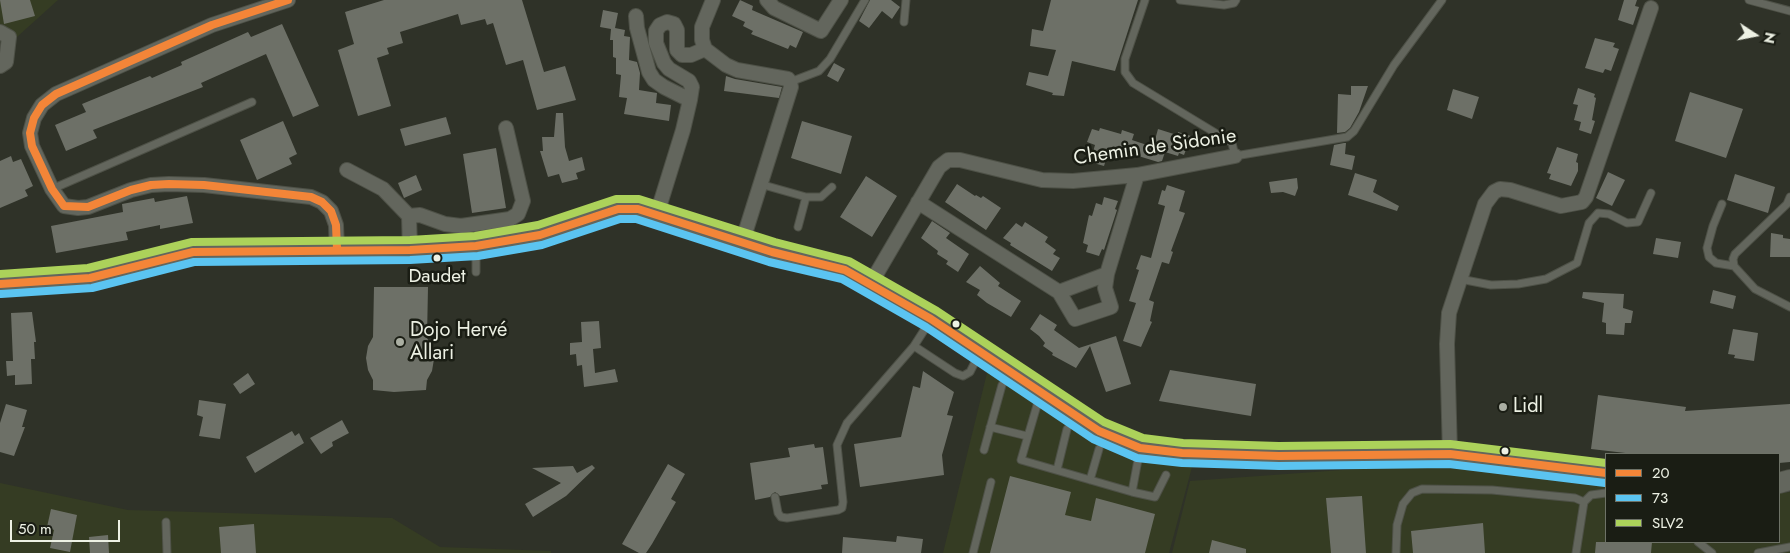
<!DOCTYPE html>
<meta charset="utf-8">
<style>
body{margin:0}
#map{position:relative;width:1790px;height:553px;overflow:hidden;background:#2f3228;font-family:Jost,sans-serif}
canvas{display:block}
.legend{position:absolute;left:1605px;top:453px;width:175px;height:90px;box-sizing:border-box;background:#1a1d14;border:1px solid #6e7267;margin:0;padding:6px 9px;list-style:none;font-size:15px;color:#edf1e4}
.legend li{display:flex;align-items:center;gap:10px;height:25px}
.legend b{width:25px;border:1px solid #6e7267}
.north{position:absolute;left:1730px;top:10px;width:50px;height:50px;-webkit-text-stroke:4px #1a1d14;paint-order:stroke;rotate:101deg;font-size:14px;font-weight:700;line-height:20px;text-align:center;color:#edf1e4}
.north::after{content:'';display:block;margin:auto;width:18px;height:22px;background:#edf1e4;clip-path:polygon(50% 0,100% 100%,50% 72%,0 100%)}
.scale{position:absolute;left:10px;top:520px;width:110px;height:22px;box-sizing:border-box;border:2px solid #edf1e4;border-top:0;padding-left:6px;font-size:15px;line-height:18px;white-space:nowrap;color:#edf1e4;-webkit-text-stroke:4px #1a1d14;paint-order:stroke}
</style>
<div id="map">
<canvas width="1790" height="553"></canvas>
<ul class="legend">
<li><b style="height:6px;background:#f38538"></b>20</li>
<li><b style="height:6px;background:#5bc4f1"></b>73</li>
<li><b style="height:6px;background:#acd25a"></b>SLV2</li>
</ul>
<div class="north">N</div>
<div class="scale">50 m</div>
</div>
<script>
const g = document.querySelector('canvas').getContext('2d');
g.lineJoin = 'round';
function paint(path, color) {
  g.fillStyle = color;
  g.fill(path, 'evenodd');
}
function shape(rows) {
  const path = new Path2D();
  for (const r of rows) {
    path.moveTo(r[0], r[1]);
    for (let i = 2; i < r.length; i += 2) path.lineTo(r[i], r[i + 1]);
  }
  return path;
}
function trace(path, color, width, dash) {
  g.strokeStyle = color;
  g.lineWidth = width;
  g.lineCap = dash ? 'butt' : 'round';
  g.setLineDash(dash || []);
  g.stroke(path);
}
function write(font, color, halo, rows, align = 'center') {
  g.font = font + ' Jost,sans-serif';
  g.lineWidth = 5;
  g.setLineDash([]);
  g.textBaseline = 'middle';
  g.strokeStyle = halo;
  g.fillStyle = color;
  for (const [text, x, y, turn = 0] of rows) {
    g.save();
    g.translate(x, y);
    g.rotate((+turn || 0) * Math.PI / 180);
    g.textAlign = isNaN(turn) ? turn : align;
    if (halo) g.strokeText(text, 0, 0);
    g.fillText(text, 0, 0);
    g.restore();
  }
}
const built = shape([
 [0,0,58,0,17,37,0,26],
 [987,373,1123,457,1192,467,1169,553,943,553],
 [1453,462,1606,479,1606,542,1779,542,1779,493,1790,492,1790,553,1172,553,1190,481],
 [0,483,128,510,392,518,440,547,551,551,551,553,0,553]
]);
const building = shape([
 [0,0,30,0,35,16,4,24],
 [384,0,522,0,544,72,565,66,576,100,537,110,523,60,506,65,493,23,487,25,485,19,461,25,458,14,400,32,403,43,387,48,389,54,377,58,391,106,358,116,338,50,354,44,345,12],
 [740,0,753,6,752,10,803,32,796,48,790,45,788,49,751,34,753,31,743,26,745,22,732,16],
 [870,0,891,0,900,7,892,19,882,11,869,28,859,21],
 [1051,0,1138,0,1115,71,1072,61,1064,96,1052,95,1053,93,1026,85,1029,72,1048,76,1056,50,1030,46,1032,29,1043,31],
 [1624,0,1637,0,1635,6,1639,7,1633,25,1618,20],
 [603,10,618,13,615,28,625,30,624,36,630,37,629,60,637,62,640,73,639,90,657,93,656,103,671,105,669,121,624,114,627,98,619,97,621,75,616,74,616,58,613,57,613,40,610,40,611,29,600,27],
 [282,24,319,106,293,117,266,54,201,83,203,87,93,130,97,138,66,151,55,125,86,112,82,104,150,76,152,78,182,65,181,62,248,32,251,37],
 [1595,38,1615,43,1613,47,1619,49,1611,71,1605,69,1603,73,1585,68],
 [834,63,845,69,838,82,827,76],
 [726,76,735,79,782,87,779,98,724,91],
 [1351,86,1368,86,1359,112,1350,128,1345,132,1337,133,1338,94,1351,95],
 [1578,88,1595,94,1594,97,1596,98,1592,120,1595,121,1591,134,1579,130,1581,122,1574,120,1578,105,1573,104],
 [1453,89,1479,97,1472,119,1447,110],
 [1690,92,1743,109,1726,158,1675,141],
 [556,113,563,113,565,147,569,161,582,157,585,170,576,173,578,179,562,183,559,174,548,177,540,151,543,151,542,137,554,137],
 [446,117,451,134,405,146,400,129],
 [283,121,297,154,289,158,292,164,257,180,240,140],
 [802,121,852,136,841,174,791,158],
 [1100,128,1121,134,1122,130,1134,134,1132,140,1153,147,1158,129,1177,135,1178,132,1191,136,1184,155,1179,153,1178,156,1165,152,1162,161,1158,162,1122,151,1122,154,1109,150,1104,166,1090,162,1095,145,1087,142,1092,129,1099,131],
 [1344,143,1346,143,1345,154,1355,156,1352,170,1330,165,1334,145],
 [1557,147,1578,154,1576,162,1578,163,1578,171,1571,186,1549,179,1551,174,1547,173],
 [496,148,506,208,472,213,463,154],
 [11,156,13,162,21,159,33,186,25,190,28,196,0,208,0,161],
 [1608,172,1625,180,1612,206,1596,198],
 [1355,173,1377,180,1373,192,1399,206,1397,211,1348,195],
 [1735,174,1775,187,1768,213,1727,200],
 [416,175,422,190,404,198,398,183],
 [866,176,897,196,872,237,840,217],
 [1297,178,1298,188,1295,196,1283,192,1271,193,1269,182],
 [957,184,975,196,976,195,981,198,983,196,1001,208,986,230,945,202],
 [1167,185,1185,191,1179,211,1185,213,1171,251,1173,252,1169,264,1162,262,1149,300,1154,302,1150,321,1152,322,1141,347,1123,341,1136,303,1129,301,1139,270,1136,269,1141,255,1151,258,1165,206,1158,204,1162,190,1165,191],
 [187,196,193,223,160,229,160,225,126,232,128,240,56,253,51,226,123,212,122,204,154,198,155,202],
 [1104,197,1118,201,1115,209,1117,210,1104,250,1102,249,1099,256,1086,252,1088,245,1083,243,1089,215,1092,216,1096,203,1102,205],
 [932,221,950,233,946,238,969,254,958,272,946,264,948,261,937,254,938,251,921,238],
 [1025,222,1048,237,1045,242,1056,250,1053,254,1060,258,1052,271,1010,245,1011,243,1003,238,1016,223,1022,227],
 [1771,233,1783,235,1783,238,1790,239,1790,257,1770,257],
 [1656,238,1681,242,1678,258,1653,254],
 [980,266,1000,283,998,286,1021,301,1011,317,987,303,977,295,980,290,966,282],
 [374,287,428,287,427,338,433,348,434,359,432,371,427,380,426,390,394,392,373,390,373,380,368,370,366,358,368,346,373,337],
 [1713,290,1736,296,1733,309,1710,303],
 [1583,292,1624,294,1623,308,1633,311,1631,323,1625,323,1624,335,1606,334,1606,323,1602,322,1604,303,1582,298],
 [32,312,36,342,34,342,35,359,31,359,32,384,15,385,15,375,7,376,6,361,13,361,11,313],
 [1040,314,1057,325,1054,330,1079,348,1116,336,1131,384,1106,392,1090,346,1076,368,1052,355,1053,353,1043,346,1045,343,1039,336,1030,329],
 [599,321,601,348,593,349,595,373,615,369,618,382,584,387,582,365,577,366,576,354,570,355,570,343,582,342,581,322],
 [1733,329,1758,333,1754,361,1734,358,1735,355,1728,354],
 [1170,370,1256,384,1251,416,1159,401],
 [923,371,954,392,947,415,953,416,942,455,944,475,860,487,854,444,901,437,913,386,920,388],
 [248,373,255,384,240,394,233,384],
 [1598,395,1686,407,1685,411,1790,404,1790,462,1779,463,1779,454,1634,454,1591,449],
 [199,400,226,404,220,439,199,436,203,417,197,415],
 [6,404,27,410,22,427,25,427,14,456,0,452,0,423],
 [342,420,349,433,332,442,333,446,321,454,310,438],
 [292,431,295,436,299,433,304,443,255,473,246,457],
 [814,444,815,448,823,447,828,484,821,485,822,489,780,496,775,492,770,497,755,500,750,463,790,457,788,448],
 [668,464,685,474,671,499,676,502,652,544,646,553,639,553,622,544],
 [592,465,595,468,566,496,533,517,525,504,561,483,532,468,573,466,577,473],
 [1010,476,1071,492,1065,515,1091,521,1096,498,1155,514,1145,553,990,553],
 [1362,496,1366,553,1331,553,1326,498],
 [51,509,77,515,70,552,50,548,54,530,47,527],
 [1483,523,1485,553,1413,553,1411,531],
 [254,524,256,553,221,553,219,527],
 [108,535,109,553,90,553,89,537],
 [897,536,923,539,921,553,842,553,843,537,896,542],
 [1212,540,1246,549,1246,553,1209,553],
 [1596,542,1652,542,1651,553,1595,553]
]);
const service = shape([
 [1145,0,1125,59,1125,72,1133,83,1232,143,1235,156,1347,137,1354,131,1394,65,1442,0],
 [1180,0,1224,5,1234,3,1236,0],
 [1749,0,1790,11],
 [904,22,906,0],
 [790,82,819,71,830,59,865,0],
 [760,184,806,197,798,227],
 [52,189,252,102],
 [806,197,821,197,832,187],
 [1790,197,1787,204,1735,254,1733,259,1734,266,1755,289,1790,307],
 [1722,204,1713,226,1707,248,1709,257,1716,263,1734,266],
 [476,246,476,272],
 [1460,279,1491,285,1518,284,1546,279,1577,263,1589,223,1598,213,1609,214,1627,223,1638,222,1651,193],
 [930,321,914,346,955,373,963,376,970,372,979,354],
 [1040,395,1021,460,1132,492,1140,449],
 [990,427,1027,436],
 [984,450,1002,385],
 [1057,470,1067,429],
 [1090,480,1099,449],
 [1132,492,1155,497,1166,475],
 [775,497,778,513,781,517,787,518,838,510,842,508,843,502,837,445,847,423,914,346],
 [166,522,167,553],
 [1698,542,1712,553],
 [973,553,991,482],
 [1396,553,1397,525,1403,504,1412,493,1422,489,1492,490,1575,498,1584,502],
 [1576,553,1584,502,1591,495,1606,493],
 [1758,553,1790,547]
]);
const minor = shape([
 [288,0,212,25,56,94,42,105,34,118,30,133,32,146,52,189,64,206,78,208,88,207,131,190,151,185,169,184,204,185,311,197,322,202,331,211,336,225,337,249],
 [713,0,702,27,702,40,705,49,726,65,737,70,788,79,790,82,791,87,742,243],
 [767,0,774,8,821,31,841,0],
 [636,16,637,28,649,72,654,80,664,87,690,100,683,130,657,214],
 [0,32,9,37,6,62,0,66],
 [690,100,692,87,689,81,669,69,664,63,656,43,656,31,660,25,667,22,674,24,677,30,677,50,682,55,691,55,705,49],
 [347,170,383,189,409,216,410,250],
 [918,202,1059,292,1107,274,1137,175],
 [409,216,420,215,445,224,461,226,510,219,518,214,523,201,506,128],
 [871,283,939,167,948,160,960,160,1042,180,1073,181,1137,175,1235,156],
 [1059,292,1075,319,1111,307,1105,288,1107,274],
 [1450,454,1447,344,1449,313,1485,204,1494,192,1500,189,1510,190,1561,206,1582,202,1586,197,1651,8]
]);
const secondary = shape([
 [0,284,90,278,159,259,193,252,226,250,410,250,476,246,540,235,618,209,638,209,772,252,845,270,871,283,931,319,1099,431,1140,448,1182,453,1279,456,1450,454,1606,473],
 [1779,483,1790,480]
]);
const bus1 = shape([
 [288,0,212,25,56,94,42,105,34,118,30,133,32,146,52,189,64,206,88,207,131,190,151,185,169,184,204,185,311,197,322,202,331,211,336,225,337,249],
 [0,284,90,278,193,252,410,250,476,246,540,235,618,209,638,209,772,252,845,270,931,319,1099,431,1140,448,1182,453,1279,456,1450,454,1606,473]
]);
const bus2 = shape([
 [1,294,92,288,194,262,410,260,478,256,542,245,620,219,636,219,769,262,842,279,926,327,1093,439,1137,458,1182,463,1279,466,1449,464,1605,483]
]);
const bus3 = shape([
 [0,274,88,268,192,242,410,240,475,236,538,225,616,199,639,199,775,242,849,261,937,311,1104,422,1143,438,1183,443,1279,446,1450,444,1606,463]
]);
const markers = [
 [437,258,4.5,"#edf1e4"],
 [956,324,4.5,"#edf1e4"],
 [400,342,5,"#aaaea2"],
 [1503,407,5,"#aaaea2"],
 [1505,451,4.5,"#edf1e4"]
];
const busNames = [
 ["Daudet",437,277]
];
const streetNames = [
 ["Chemin de Sidonie",1155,148,-8]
];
const poiNames = [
 ["Dojo Hervé",410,331],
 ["Allari",410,354],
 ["Lidl",1513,407]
];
paint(built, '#353c23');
paint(building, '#6d7067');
trace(service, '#4e5147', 9);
trace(minor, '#4e5147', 16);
trace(secondary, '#4e5147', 22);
trace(service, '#63665d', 7);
trace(minor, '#63665d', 14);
trace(secondary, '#63665d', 20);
trace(bus1, '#f38538', 8);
trace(bus2, '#5bc4f1', 8);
trace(bus3, '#acd25a', 8);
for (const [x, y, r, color] of markers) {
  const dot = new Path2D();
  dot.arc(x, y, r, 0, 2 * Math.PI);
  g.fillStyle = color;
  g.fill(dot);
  trace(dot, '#1a1d14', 2);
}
write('19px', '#edf1e4', '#1a1d14', busNames);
write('20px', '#edf1e4', '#1a1d14', streetNames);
write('20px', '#edf1e4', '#1a1d14', poiNames, 'left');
</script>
